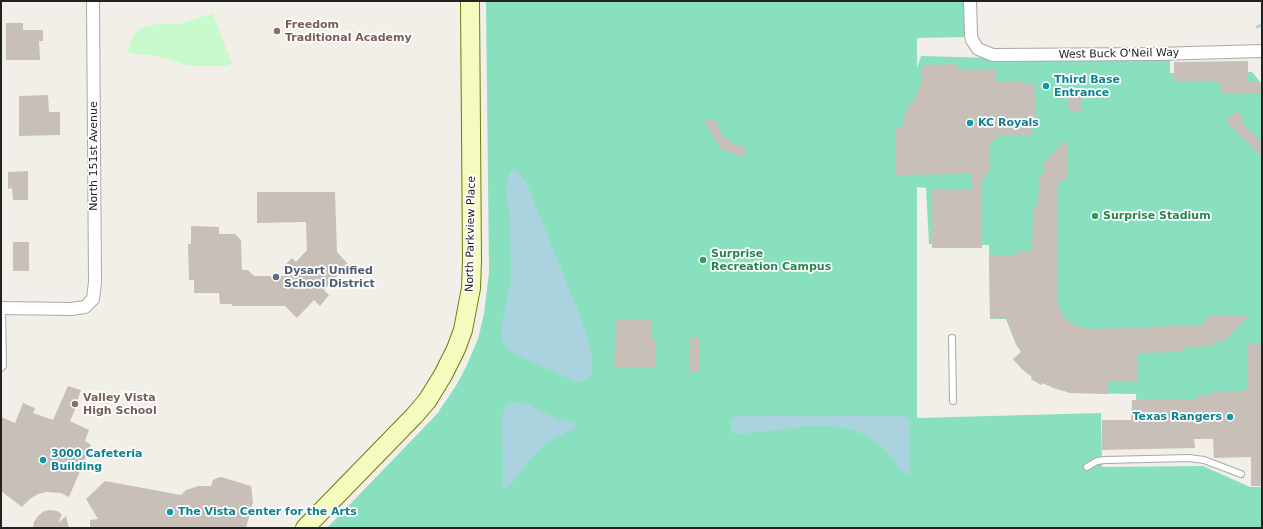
<!DOCTYPE html>
<style>
body{margin:0}
#map{position:relative;width:1263px;height:529px;overflow:hidden;background:#f2efe9;font-family:"DejaVu Sans",sans-serif}
canvas{display:block}
.frame{position:absolute;inset:0;border:2px solid #222;pointer-events:none}
</style>
<div id="map">
<canvas width="1263" height="529"></canvas>
<div class="frame"></div>
</div>
<script>
const g = document.querySelector('canvas').getContext('2d');
g.lineJoin = 'round';
function paint(path, color) {
  g.fillStyle = color;
  g.fill(path, 'evenodd');
}
function shape(rows) {
  const path = new Path2D();
  for (const r of rows) {
    path.moveTo(r[0], r[1]);
    for (let i = 2; i < r.length; i += 2) path.lineTo(r[i], r[i + 1]);
  }
  return path;
}
function trace(path, color, width, dash) {
  g.strokeStyle = color;
  g.lineWidth = width;
  g.lineCap = dash ? 'butt' : 'round';
  g.setLineDash(dash || []);
  g.stroke(path);
}
function write(font, color, halo, rows, align = 'center') {
  g.font = font + ' "DejaVu Sans",sans-serif';
  g.lineWidth = 3.5;
  g.setLineDash([]);
  g.textBaseline = 'middle';
  g.strokeStyle = halo;
  g.fillStyle = color;
  for (const [text, x, y, turn = 0] of rows) {
    g.save();
    g.translate(x, y);
    g.rotate((+turn || 0) * Math.PI / 180);
    g.textAlign = isNaN(turn) ? turn : align;
    if (halo) g.strokeText(text, 0, 0);
    g.fillText(text, 0, 0);
    g.restore();
  }
}
const park = shape([
 [213,13,232,64,226,66,190,66,156,56,128,53,130,42,134,34,141,28,151,25,161,24,179,24]
]);
const pitch = shape([
 [486,1,966,1,967,37,917,38,917,68,921,56,993,58,1170,57,1170,73,1252,72,1262,84,1262,407,1137,426,1136,394,1071,393,1054,388,1042,383,1041,385,1031,379,1032,377,1022,369,1013,359,1021,352,1016,344,1006,319,990,319,989,245,929,244,926,188,917,187,917,418,1101,413,1102,467,1203,466,1250,487,1262,487,1262,528,327,528,437,414,457,384,466,367,478,339,484,314,489,272]
]);
const water = shape([
 [512,169,517,169,527,184,579,313,586,333,591,351,592,365,592,373,587,379,583,382,577,382,514,354,505,346,502,338,501,330,511,278,510,224,506,185,509,173],
 [516,402,525,403,560,420,572,422,576,425,575,428,553,439,542,447,529,461,512,483,508,487,505,488,503,486,502,416,505,407,509,403],
 [736,416,903,416,908,418,910,423,910,472,908,474,905,474,899,468,886,450,865,435,851,429,818,425,772,431,734,434,731,431,731,420]
]);
const stream = shape([
 [1257,27,1262,25]
]);
const building = shape([
 [6,23,23,23,23,30,43,30,43,41,39,41,40,60,6,60],
 [1248,61,1248,82,1258,82,1262,86,1262,90,1260,93,1222,94,1222,88,1216,81,1174,82,1174,62],
 [958,64,958,69,996,69,996,81,1023,81,1023,83,1034,83,1037,126,1032,126,1032,135,1000,135,989,145,990,174,985,173,985,179,982,179,982,248,932,248,932,190,972,190,972,174,896,175,895,128,902,128,903,121,909,104,912,104,918,91,921,82,922,65],
 [48,95,49,112,60,112,60,135,19,136,19,96],
 [1068,97,1082,97,1082,111,1069,111],
 [1237,111,1244,119,1241,122,1262,142,1262,157,1225,121],
 [707,119,715,119,720,132,724,137,734,144,746,147,744,157,735,155,726,150,722,151,704,121],
 [1067,140,1067,177,1058,185,1058,305,1063,316,1070,322,1080,327,1093,329,1201,325,1210,315,1250,315,1222,343,1218,340,1212,346,1185,347,1181,352,1137,353,1137,381,1108,381,1108,394,1071,393,1054,388,1042,382,1041,385,1031,379,1032,377,1022,369,1013,359,1022,352,1016,344,1006,318,990,319,989,256,1016,256,1017,252,1032,251,1033,208,1038,203,1039,177,1046,169,1042,164],
 [28,171,28,200,13,200,12,188,8,189,8,172],
 [257,192,335,192,337,252,348,264,324,290,329,295,320,306,314,300,297,318,285,306,232,306,232,304,220,304,219,293,194,293,194,280,189,280,188,244,191,244,191,226,219,227,219,234,235,234,241,240,242,270,248,270,254,276,289,276,282,268,292,258,296,262,307,250,306,222,257,223],
 [13,242,29,242,29,271,13,271],
 [616,320,651,320,651,339,655,339,655,368,614,368],
 [689,338,700,338,700,371,689,371],
 [1248,344,1262,344,1262,486,1251,486,1251,457,1214,458,1213,439,1194,439,1195,448,1102,450,1102,420,1131,420,1132,400,1197,400,1197,396,1212,396,1212,391,1243,391,1248,386],
 [68,386,81,390,76,404,77,405,70,421,89,430,85,441,91,445,69,497,61,493,46,492,38,494,30,499,22,507,1,491,1,417,15,423,23,403,35,408,33,413,53,420],
 [221,477,251,486,253,502,246,528,90,528,90,520,98,519,86,499,105,481,181,495,186,490,198,486,211,486,213,480,217,478],
 [50,510,57,511,62,514,58,523,66,516,69,528,33,528,34,522,38,516,44,511]
]);
const lane = shape([
 [952,338,953,401],
 [1,368,3,366,2,308],
 [1087,467,1097,461,1105,460,1189,458,1204,460,1241,474]
]);
const street = shape([
 [970,1,971,35,972,40,978,49,993,55,1156,54,1262,51],
 [1,308,71,309,85,307,93,299,95,282,93,1]
]);
const secondary = shape([
 [305,528,414,416,427,401,443,375,456,349,463,330,471,288,472,261,470,1]
]);
const markers = [
 [277,31,4,"#8d6e63"],
 [1046,86,4,"#0f9aa8"],
 [970,123,4,"#0f9aa8"],
 [1095,216,4,"#2e9e5b"],
 [703,260,4,"#2e9e5b"],
 [276,277,4,"#5c6f8a"],
 [75,404,4,"#8d6e63"],
 [1230,417,4,"#0f9aa8"],
 [43,460,4,"#0f9aa8"],
 [170,512,4,"#0f9aa8"]
];
const educationNames = [
 ["Freedom",285,25],
 ["Traditional Academy",285,38],
 ["Valley Vista",83,398],
 ["High School",83,411]
];
const streetNames = [
 ["West Buck O'Neil Way",1119,54,-1],
 ["North 151st Avenue",94,156,-90],
 ["North Parkview Place",471,234,-89]
];
const cultureNames = [
 ["Third Base",1054,80],
 ["Entrance",1054,93],
 ["KC Royals",978,123],
 ["Texas Rangers",1222,417,"right"],
 ["3000 Cafeteria",51,454],
 ["Building",51,467],
 ["The Vista Center for the Arts",178,512]
];
const leisureNames = [
 ["Surprise Stadium",1103,216],
 ["Surprise",711,254],
 ["Recreation Campus",711,267]
];
const serviceNames = [
 ["Dysart Unified",284,271],
 ["School District",284,284]
];
paint(park, '#c8facc');
paint(pitch, '#88e0be');
paint(water, '#aad3df');
trace(stream, '#aad3df', 3);
paint(building, '#c7bfb8');
trace(lane, '#a9a9a9', 8);
trace(street, '#a9a9a9', 14);
trace(secondary, '#707d05', 20);
trace(lane, '#fff', 6);
trace(street, '#fff', 12);
trace(secondary, '#f7fabf', 18);
for (const [x, y, r, color] of markers) {
  const dot = new Path2D();
  dot.arc(x, y, r, 0, 2 * Math.PI);
  g.fillStyle = color;
  g.fill(dot);
  trace(dot, '#fff', 1.5);
}
write('bold 11px', '#785e54', '#fff', educationNames, 'left');
write('11px', '#222', '#fff', streetNames);
write('bold 11px', '#0d838f', '#fff', cultureNames, 'left');
write('bold 11px', '#27864d', '#fff', leisureNames, 'left');
write('bold 11px', '#4e5e75', '#fff', serviceNames, 'left');
</script>
